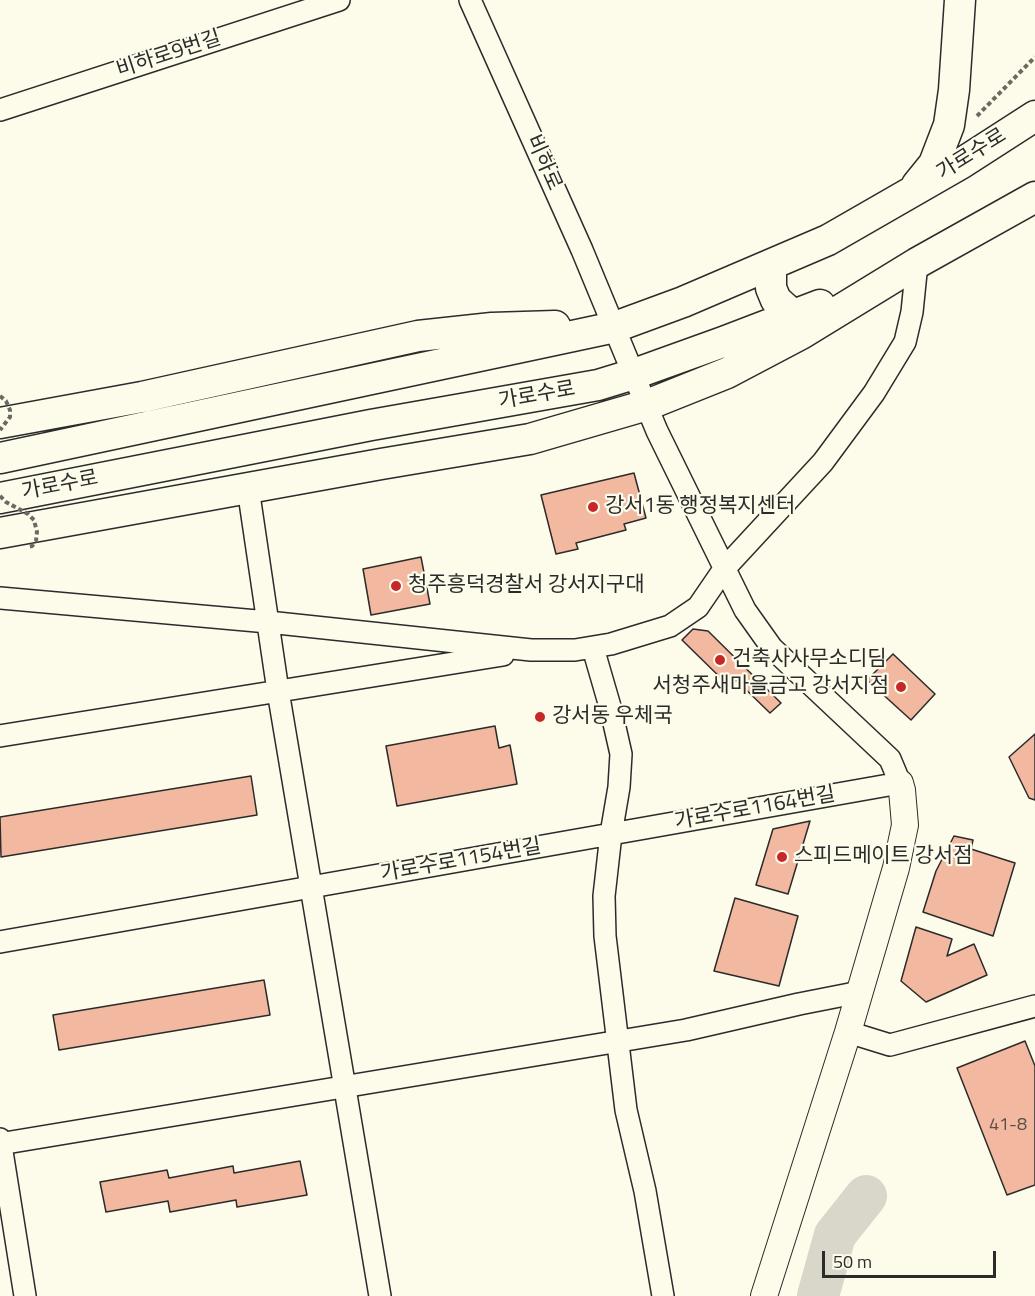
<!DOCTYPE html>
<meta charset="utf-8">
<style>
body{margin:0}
#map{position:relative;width:1035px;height:1296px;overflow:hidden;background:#fdfbea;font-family:"Titillium Web",sans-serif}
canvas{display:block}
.scale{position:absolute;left:822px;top:1251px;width:174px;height:27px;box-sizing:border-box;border:3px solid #2b2b2b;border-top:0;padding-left:8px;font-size:18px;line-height:21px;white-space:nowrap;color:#2b2b2b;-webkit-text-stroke:4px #fdfbea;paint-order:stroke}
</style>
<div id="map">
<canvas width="1035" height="1296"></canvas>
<div class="scale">50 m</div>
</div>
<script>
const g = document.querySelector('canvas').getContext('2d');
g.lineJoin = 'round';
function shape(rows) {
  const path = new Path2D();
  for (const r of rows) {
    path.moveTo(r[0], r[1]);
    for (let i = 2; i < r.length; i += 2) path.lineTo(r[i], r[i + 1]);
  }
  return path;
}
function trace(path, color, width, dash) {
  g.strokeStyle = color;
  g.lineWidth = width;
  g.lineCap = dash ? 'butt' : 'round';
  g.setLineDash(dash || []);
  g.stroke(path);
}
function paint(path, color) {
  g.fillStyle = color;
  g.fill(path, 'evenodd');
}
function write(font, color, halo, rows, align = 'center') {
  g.font = font + ' "Titillium Web","Noto Sans KR",sans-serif';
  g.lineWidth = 4.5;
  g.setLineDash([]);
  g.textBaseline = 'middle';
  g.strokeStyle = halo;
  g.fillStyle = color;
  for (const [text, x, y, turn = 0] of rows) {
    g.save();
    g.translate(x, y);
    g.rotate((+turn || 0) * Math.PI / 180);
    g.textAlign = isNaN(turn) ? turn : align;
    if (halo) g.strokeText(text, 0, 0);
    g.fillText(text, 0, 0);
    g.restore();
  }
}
const river = shape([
 [818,1296,835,1235,866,1196]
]);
const building = shape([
 [634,473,646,518,624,524,626,530,576,543,578,549,556,554,541,495,634,473],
 [421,557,430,604,371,615,363,569,421,557],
 [693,629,708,631,781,703,770,713,736,680,730,687,682,640,693,629],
 [893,654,935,694,911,720,867,680,893,654],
 [495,726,499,748,510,745,517,784,397,806,386,746,495,726],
 [1035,734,1035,800,1029,798,1009,757,1035,734],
 [251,776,257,815,1,857,0,817,251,776],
 [810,821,788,894,756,885,773,829,810,821],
 [954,836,973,840,971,849,1015,863,993,936,923,912,936,871,954,836],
 [735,898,798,916,779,986,714,971,735,898],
 [916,927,952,939,947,956,974,944,987,975,926,1002,901,981,916,927],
 [264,980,270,1015,59,1050,53,1015,264,980],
 [1025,1041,1035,1066,1035,1185,1007,1195,957,1068,1025,1041],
 [300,1161,307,1195,237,1207,236,1200,170,1212,168,1201,106,1212,100,1182,167,1170,169,1178,233,1166,234,1173,300,1161]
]);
const path = shape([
 [977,116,1035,57]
]);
const minor = shape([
 [0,110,339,0],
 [248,488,278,691,380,1296],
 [0,598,268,622,531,650,575,650,611,644,670,626,698,607,724,569,823,462,874,393,905,342,912,312,917,263],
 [593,648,611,710,621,754,619,787,611,834,604,896,605,936,626,1110,645,1191,663,1296],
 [0,736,503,655],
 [0,942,900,783,890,759,772,648,745,610,657,431,582,250,470,0],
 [848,1032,890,1045,1035,1006],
 [0,1139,25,1296],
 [0,1144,686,1030,799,1004,860,992]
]);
const tertiary = shape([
 [764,1296,848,1032,896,868,905,825,902,790,900,783]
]);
const secondary = shape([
 [917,185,934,164,949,125,954,90,960,0],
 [773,264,771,272,771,288,776,300,786,309,796,315],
 [0,423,142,397,418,336,492,328,555,326],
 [0,458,615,327,683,302,828,240,962,163,1035,116],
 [0,498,371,425,598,385,634,374,723,342,820,305],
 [0,533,381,464,530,439,647,405,727,373,801,334,917,263,1035,197]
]);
const pathBridge = shape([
 [0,396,6,401,10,410,10,417,0,430],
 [0,496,6,502,28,514,34,520,37,532,36,541,32,546,27,547]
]);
const markers = [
 [593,507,6,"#c62828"],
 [396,586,6,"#c62828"],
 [720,660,6,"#c62828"],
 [901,687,6,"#c62828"],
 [540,717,6,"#c62828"],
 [782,857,6,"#c62828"]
];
const numberNames = [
 ["41-8",1008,1126]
];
const streetNames = [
 ["비하로9번길",169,55,-18],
 ["가로수로",972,155,-32],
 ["비하로",543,163,66],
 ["가로수로",537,396,-10],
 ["가로수로",60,486,-11],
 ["가로수로1164번길",755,809,-10],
 ["가로수로1154번길",461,861,-10]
];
const poiNames = [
 ["강서1동 행정복지센터",605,507],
 ["청주흥덕경찰서 강서지구대",408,586],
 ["건축사사무소디딤",732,660],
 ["서청주새마을금고 강서지점",889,687,"right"],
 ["강서동 우체국",552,717],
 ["스피드메이트 강서점",794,857]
];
trace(river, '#d8d7c9', 42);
paint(building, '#f2b8a0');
trace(building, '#2b2b2b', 1.5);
trace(minor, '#2b2b2b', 24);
trace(tertiary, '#2b2b2b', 28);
trace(secondary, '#2b2b2b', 33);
trace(path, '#6a6964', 4, [4.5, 3]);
trace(minor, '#fdfbea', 21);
trace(tertiary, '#fdfbea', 26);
trace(secondary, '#fdfbea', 30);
trace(pathBridge, '#6a6964', 4, [4.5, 3]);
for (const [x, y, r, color] of markers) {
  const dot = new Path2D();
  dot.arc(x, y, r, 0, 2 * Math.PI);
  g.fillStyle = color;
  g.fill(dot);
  trace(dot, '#fdfbea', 2);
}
write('18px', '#5d4e48', null, numberNames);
write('21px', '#2b2b2b', '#fdfbea', streetNames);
write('21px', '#2b2b2b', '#fdfbea', poiNames, 'left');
</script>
